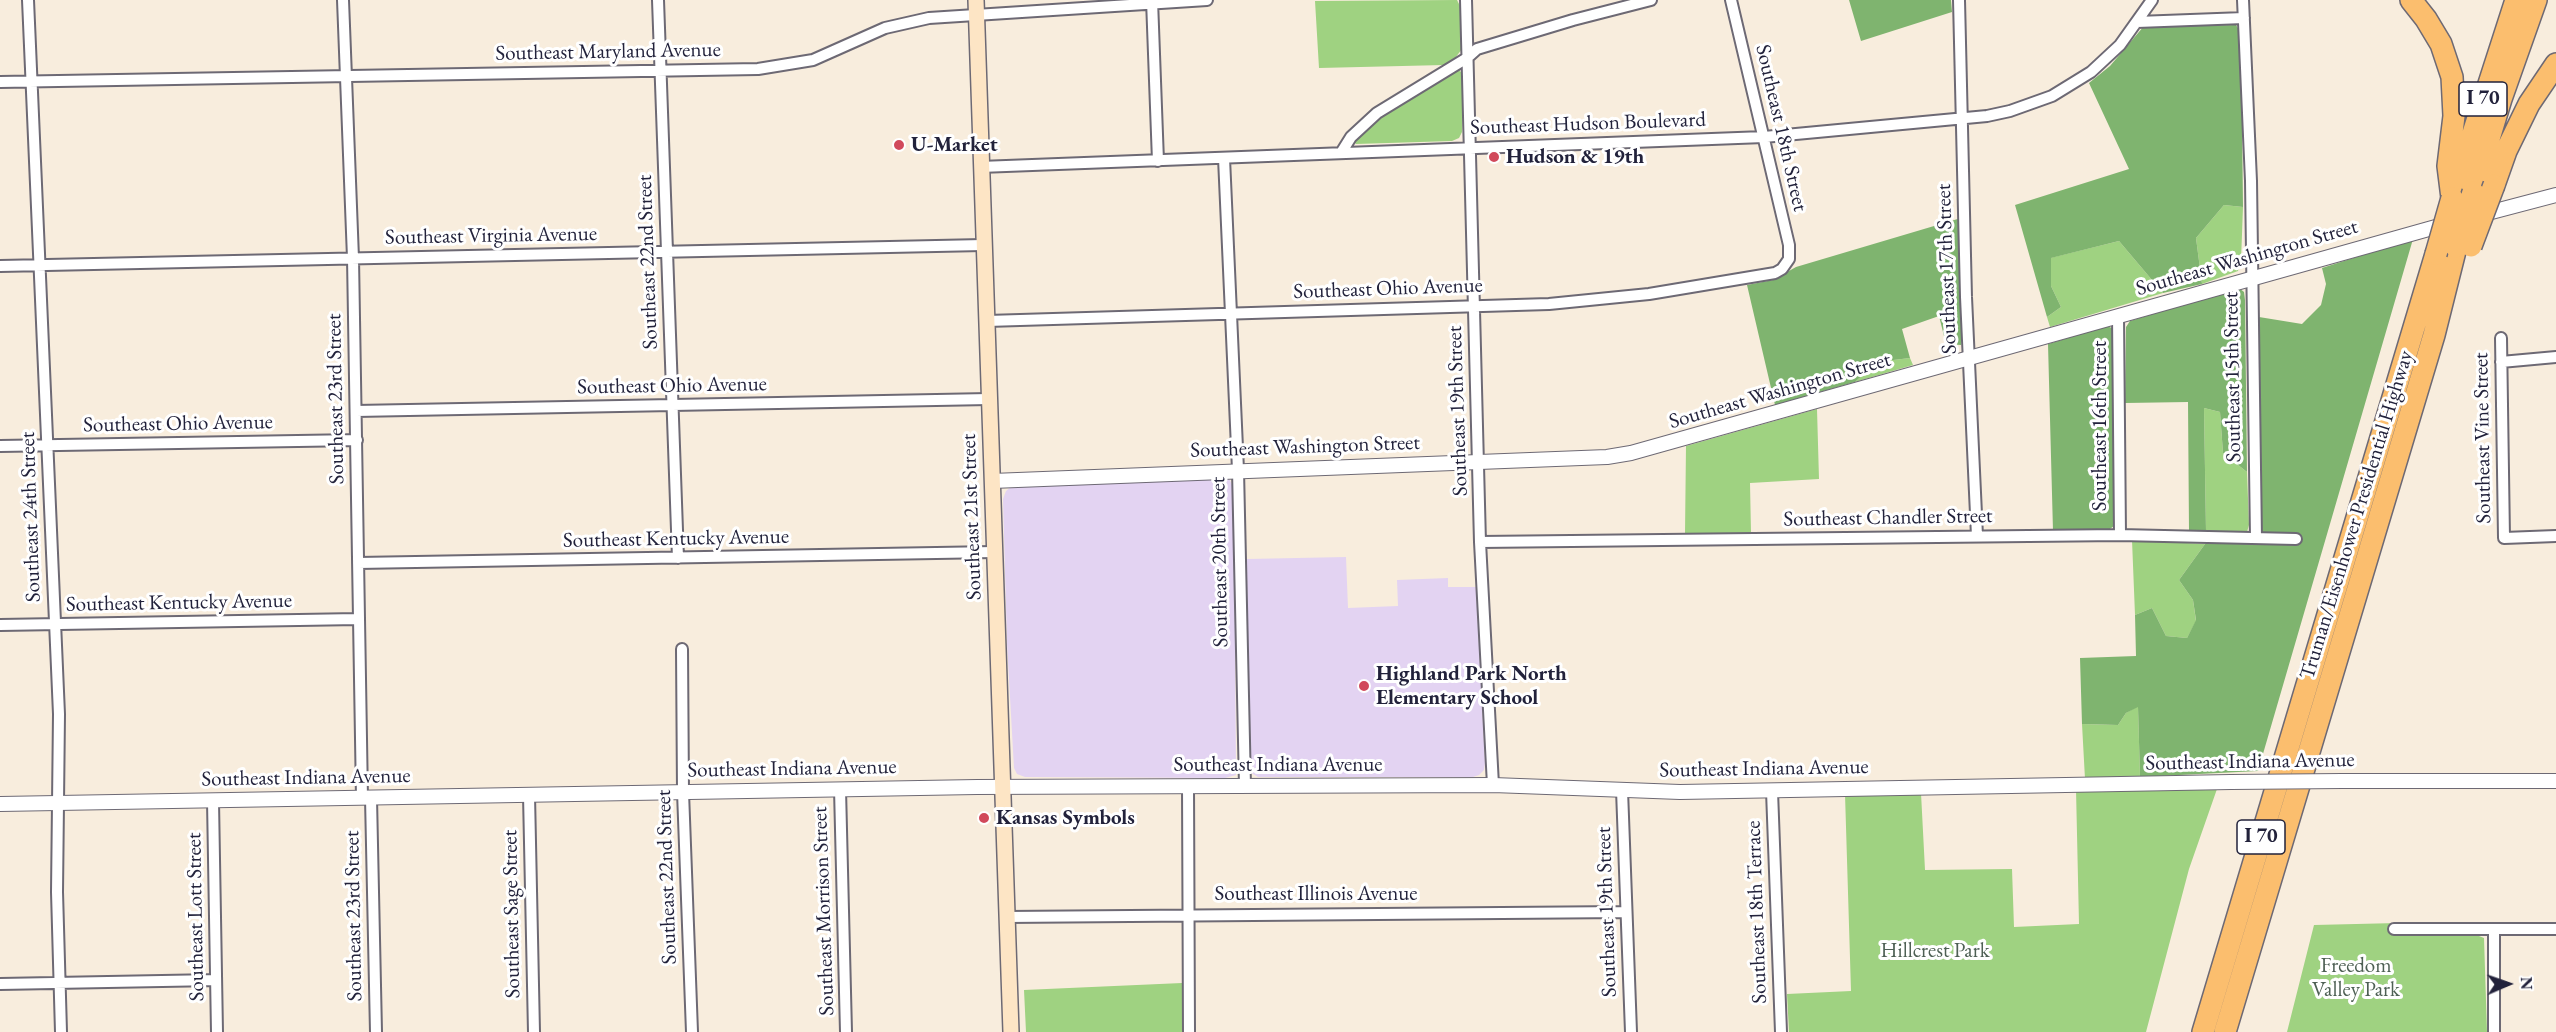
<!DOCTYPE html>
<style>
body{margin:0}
#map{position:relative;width:2556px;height:1032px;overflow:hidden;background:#f8eddd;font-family:"EB Garamond",serif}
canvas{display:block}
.north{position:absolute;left:2478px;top:954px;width:60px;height:60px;-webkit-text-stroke:4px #fff;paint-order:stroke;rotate:88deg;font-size:16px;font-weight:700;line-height:24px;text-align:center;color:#22223b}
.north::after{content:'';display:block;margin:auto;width:21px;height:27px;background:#22223b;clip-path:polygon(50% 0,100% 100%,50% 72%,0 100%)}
</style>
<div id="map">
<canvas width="2556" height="1032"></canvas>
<div class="north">N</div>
</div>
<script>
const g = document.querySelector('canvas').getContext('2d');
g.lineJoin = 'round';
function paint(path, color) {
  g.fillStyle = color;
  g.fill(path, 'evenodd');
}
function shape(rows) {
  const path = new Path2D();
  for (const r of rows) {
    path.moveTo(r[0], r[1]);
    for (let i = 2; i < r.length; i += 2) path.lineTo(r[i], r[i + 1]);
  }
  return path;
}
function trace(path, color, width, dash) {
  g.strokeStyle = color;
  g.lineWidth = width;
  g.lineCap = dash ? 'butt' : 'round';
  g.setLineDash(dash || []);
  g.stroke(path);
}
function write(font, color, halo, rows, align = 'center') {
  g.font = font + ' "EB Garamond",serif';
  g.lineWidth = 6;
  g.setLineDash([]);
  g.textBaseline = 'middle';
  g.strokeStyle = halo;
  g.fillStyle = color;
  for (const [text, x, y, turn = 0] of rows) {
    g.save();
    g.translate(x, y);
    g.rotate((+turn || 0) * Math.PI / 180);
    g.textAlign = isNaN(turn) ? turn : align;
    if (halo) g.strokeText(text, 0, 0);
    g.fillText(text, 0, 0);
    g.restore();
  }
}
const built = shape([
 [1229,478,1234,490,1236,775,1225,778,1025,777,1017,774,1014,768,1007,644,1003,499,1006,491,1012,486],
 [1346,557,1348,608,1398,606,1397,580,1448,578,1448,587,1476,587,1485,763,1484,770,1479,775,1473,777,1258,777,1248,771,1247,559]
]);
const green = shape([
 [1457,0,1460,6,1462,49,1452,62,1444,65,1319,68,1315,1],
 [1459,70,1462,73,1464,80,1462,132,1459,138,1452,141,1356,144,1353,141,1355,136,1385,114],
 [2224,205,2243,207,2241,261,2238,271,2202,284,2196,238],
 [2119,241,2163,293,2050,327,2047,317,2061,307,2051,286,2050,258],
 [1910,358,1913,365,1855,382,1877,362],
 [2204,408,2220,412,2223,453,2247,472,2249,525,2247,532,2206,531],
 [1817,409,1819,479,1750,483,1751,533,1685,533,1686,446],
 [2132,540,2205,544,2179,580,2193,600,2196,621,2187,638,2166,636,2152,608,2135,615],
 [2138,706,2140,777,2085,779,2082,724,2118,725,2126,713],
 [2076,789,2217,789,2189,869,2146,1032,1789,1032,1787,994,1851,991,1845,794,1921,793,1925,870,2012,869,2014,927,2079,924],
 [2398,923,2400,936,2479,936,2484,938,2487,1032,2287,1032,2314,925],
 [1182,983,1184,1032,1026,1032,1024,990]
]);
const forest = shape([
 [1849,0,1951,0,1952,12,1861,41],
 [2236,25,2241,33,2243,207,2224,205,2196,238,2202,284,2163,293,2119,241,2051,258,2051,286,2061,307,2047,317,2015,205,2129,169,2089,83,2110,66,2144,26],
 [1961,218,1961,345,1946,344,1939,316,1902,329,1910,358,1877,362,1855,382,1775,405,1747,285,1773,280,1796,267],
 [2413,239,2258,771,2140,777,2138,707,2126,713,2118,725,2082,724,2080,658,2136,656,2135,615,2152,608,2166,636,2187,638,2196,620,2193,600,2179,580,2205,544,2262,544,2259,317,2302,324,2321,305,2326,284,2322,268],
 [2239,288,2244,292,2245,300,2247,472,2223,453,2220,412,2204,408,2206,531,2189,531,2188,402,2125,403,2126,327,2130,321],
 [2107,326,2112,328,2115,338,2114,526,2107,531,2053,531,2048,344]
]);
const minor = shape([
 [28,0,59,714,57,892,61,1032],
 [343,0,353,258,362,798],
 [658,0,678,558],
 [1152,0,1158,161],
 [1466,0,1480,542,1493,785],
 [1959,0,1966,297,1977,536],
 [2243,0,2251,181,2256,538],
 [2137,22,2244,18],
 [0,82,758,69,813,60,885,28,929,18,1207,0],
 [1341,153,1351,137,1377,113,1467,58,1477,49,1573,20,1651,0],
 [1224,158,1238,470,1245,786],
 [980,167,1764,137,1987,116,2010,111,2052,96,2091,72,2120,45,2152,0],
 [0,266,983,245],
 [2118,316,2120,535],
 [987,321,1549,304,1649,294,1775,273,1782,269,1789,259,1789,245,1731,0],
 [2501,338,2504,538,2556,536],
 [2501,362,2556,357],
 [356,411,989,399],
 [0,446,357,440],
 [1480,542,2120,535,2296,539],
 [358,563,994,552],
 [0,625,358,619],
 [682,649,683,792,692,1032],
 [1188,786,1189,1032],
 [840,789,846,1032],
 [1622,790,1631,1032],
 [1772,791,1781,1032],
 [529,795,534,1032],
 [371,798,376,1032],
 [213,801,217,1032],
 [1006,917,1626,912],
 [2394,929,2556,929],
 [2494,929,2494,1032],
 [0,984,216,980]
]);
const tertiary = shape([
 [2480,215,2556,195],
 [992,481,1607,457,1631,453,2450,223],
 [2342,781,2556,781],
 [0,804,977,787,1493,785,1680,792,2231,782]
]);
const secondary = shape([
 [976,0,1011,1032]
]);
const motorway = shape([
 [2411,0,2426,19,2441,44,2452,77,2454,116,2448,166,2452,198],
 [2457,183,2516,0],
 [2494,185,2506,151,2529,104,2556,64],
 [2473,192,2501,99,2536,0],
 [2203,1032,2436,254],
 [2225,1032,2434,335,2456,247]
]);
const tertiaryBridge = shape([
 [2231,782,2342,781]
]);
const motorwayBridge = shape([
 [2471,246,2494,185],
 [2456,247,2473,192],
 [2436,254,2452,198]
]);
const markers = [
 [899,145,6,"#d1495b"],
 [1494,157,6,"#d1495b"],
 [1364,686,6,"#d1495b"],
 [984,818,6,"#d1495b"]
];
const shields = [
 [2483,99,48],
 [2261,837,48]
];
const shieldNames = [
 ["I 70",2483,99],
 ["I 70",2261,837]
];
const streetNames = [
 ["Southeast Maryland Avenue",608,52,-1],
 ["Southeast Hudson Boulevard",1588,124,-2],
 ["Southeast 18th Street",1781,128,77],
 ["Southeast Virginia Avenue",491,236,-1],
 ["Southeast Washington Street",2247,258,-16],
 ["Southeast 22nd Street",648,262,-92],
 ["Southeast 17th Street",1947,269,-92],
 ["Southeast Ohio Avenue",1388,289,-2],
 ["Southeast 15th Street",2233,377,-91],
 ["Southeast Ohio Avenue",672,386,-1],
 ["Southeast Washington Street",1780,391,-16],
 ["Southeast 23rd Street",336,399,-91],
 ["Southeast 19th Street",1458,411,-92],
 ["Southeast Ohio Avenue",178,424,-1],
 ["Southeast 16th Street",2100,426,-90],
 ["Southeast Vine Street",2483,438,-91],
 ["Southeast Washington Street",1305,447,-2],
 ["Truman/Eisenhower Presidential Highway",2357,515,-73],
 ["Southeast 24th Street",31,517,-92],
 ["Southeast 21st Street",972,517,-92],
 ["Southeast Chandler Street",1888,518,-1],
 ["Southeast Kentucky Avenue",676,539,-1],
 ["Southeast 20th Street",1220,562,-91],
 ["Southeast Kentucky Avenue",179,603,-1],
 ["Southeast Indiana Avenue",2250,762,-1],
 ["Southeast Indiana Avenue",1278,765],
 ["Southeast Indiana Avenue",792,769,-1],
 ["Southeast Indiana Avenue",1764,769,-1],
 ["Southeast Indiana Avenue",306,778,-1],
 ["Southeast 22nd Street",667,877,-92],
 ["Southeast Illinois Avenue",1316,894],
 ["Southeast Morrison Street",824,911,-92],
 ["Southeast 19th Street",1607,912,-92],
 ["Southeast 18th Terrace",1757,912,-92],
 ["Southeast Sage Street",512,914,-91],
 ["Southeast 23rd Street",354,916,-91],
 ["Southeast Lott Street",196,917,-91]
];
const poiNames = [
 ["U-Market",911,145],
 ["Hudson & 19th",1506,157],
 ["Highland Park North",1376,674],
 ["Elementary School",1376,698],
 ["Kansas Symbols",996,818]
];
const parkNames = [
 ["Hillcrest Park",1935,951],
 ["Freedom",2356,966],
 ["Valley Park",2356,990]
];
paint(built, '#e3d3f2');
paint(green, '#9fd281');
paint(forest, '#7fb46f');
trace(minor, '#6d6974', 14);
trace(tertiary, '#6d6974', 16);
trace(secondary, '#6d6974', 18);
trace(motorway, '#6d6974', 24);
trace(minor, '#fff', 10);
trace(tertiary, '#fff', 14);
trace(secondary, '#fde5c5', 15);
trace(motorway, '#fbbe6e', 21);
trace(tertiaryBridge, '#6d6974', 16, []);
trace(motorwayBridge, '#6d6974', 24, []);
trace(tertiaryBridge, '#fff', 14);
trace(motorwayBridge, '#fbbe6e', 21);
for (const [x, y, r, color] of markers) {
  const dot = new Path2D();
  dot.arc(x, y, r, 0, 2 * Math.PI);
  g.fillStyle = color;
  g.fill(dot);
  trace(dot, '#fff', 2);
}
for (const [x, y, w] of shields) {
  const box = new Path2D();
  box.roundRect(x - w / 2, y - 17, w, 34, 4.5);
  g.fillStyle = '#fff';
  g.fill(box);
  trace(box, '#22223b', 1.5);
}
write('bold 20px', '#22223b', null, shieldNames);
write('21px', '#22223b', '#fff', streetNames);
write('bold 21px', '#22223b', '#fff', poiNames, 'left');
write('21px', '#4e6054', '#fff', parkNames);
</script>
